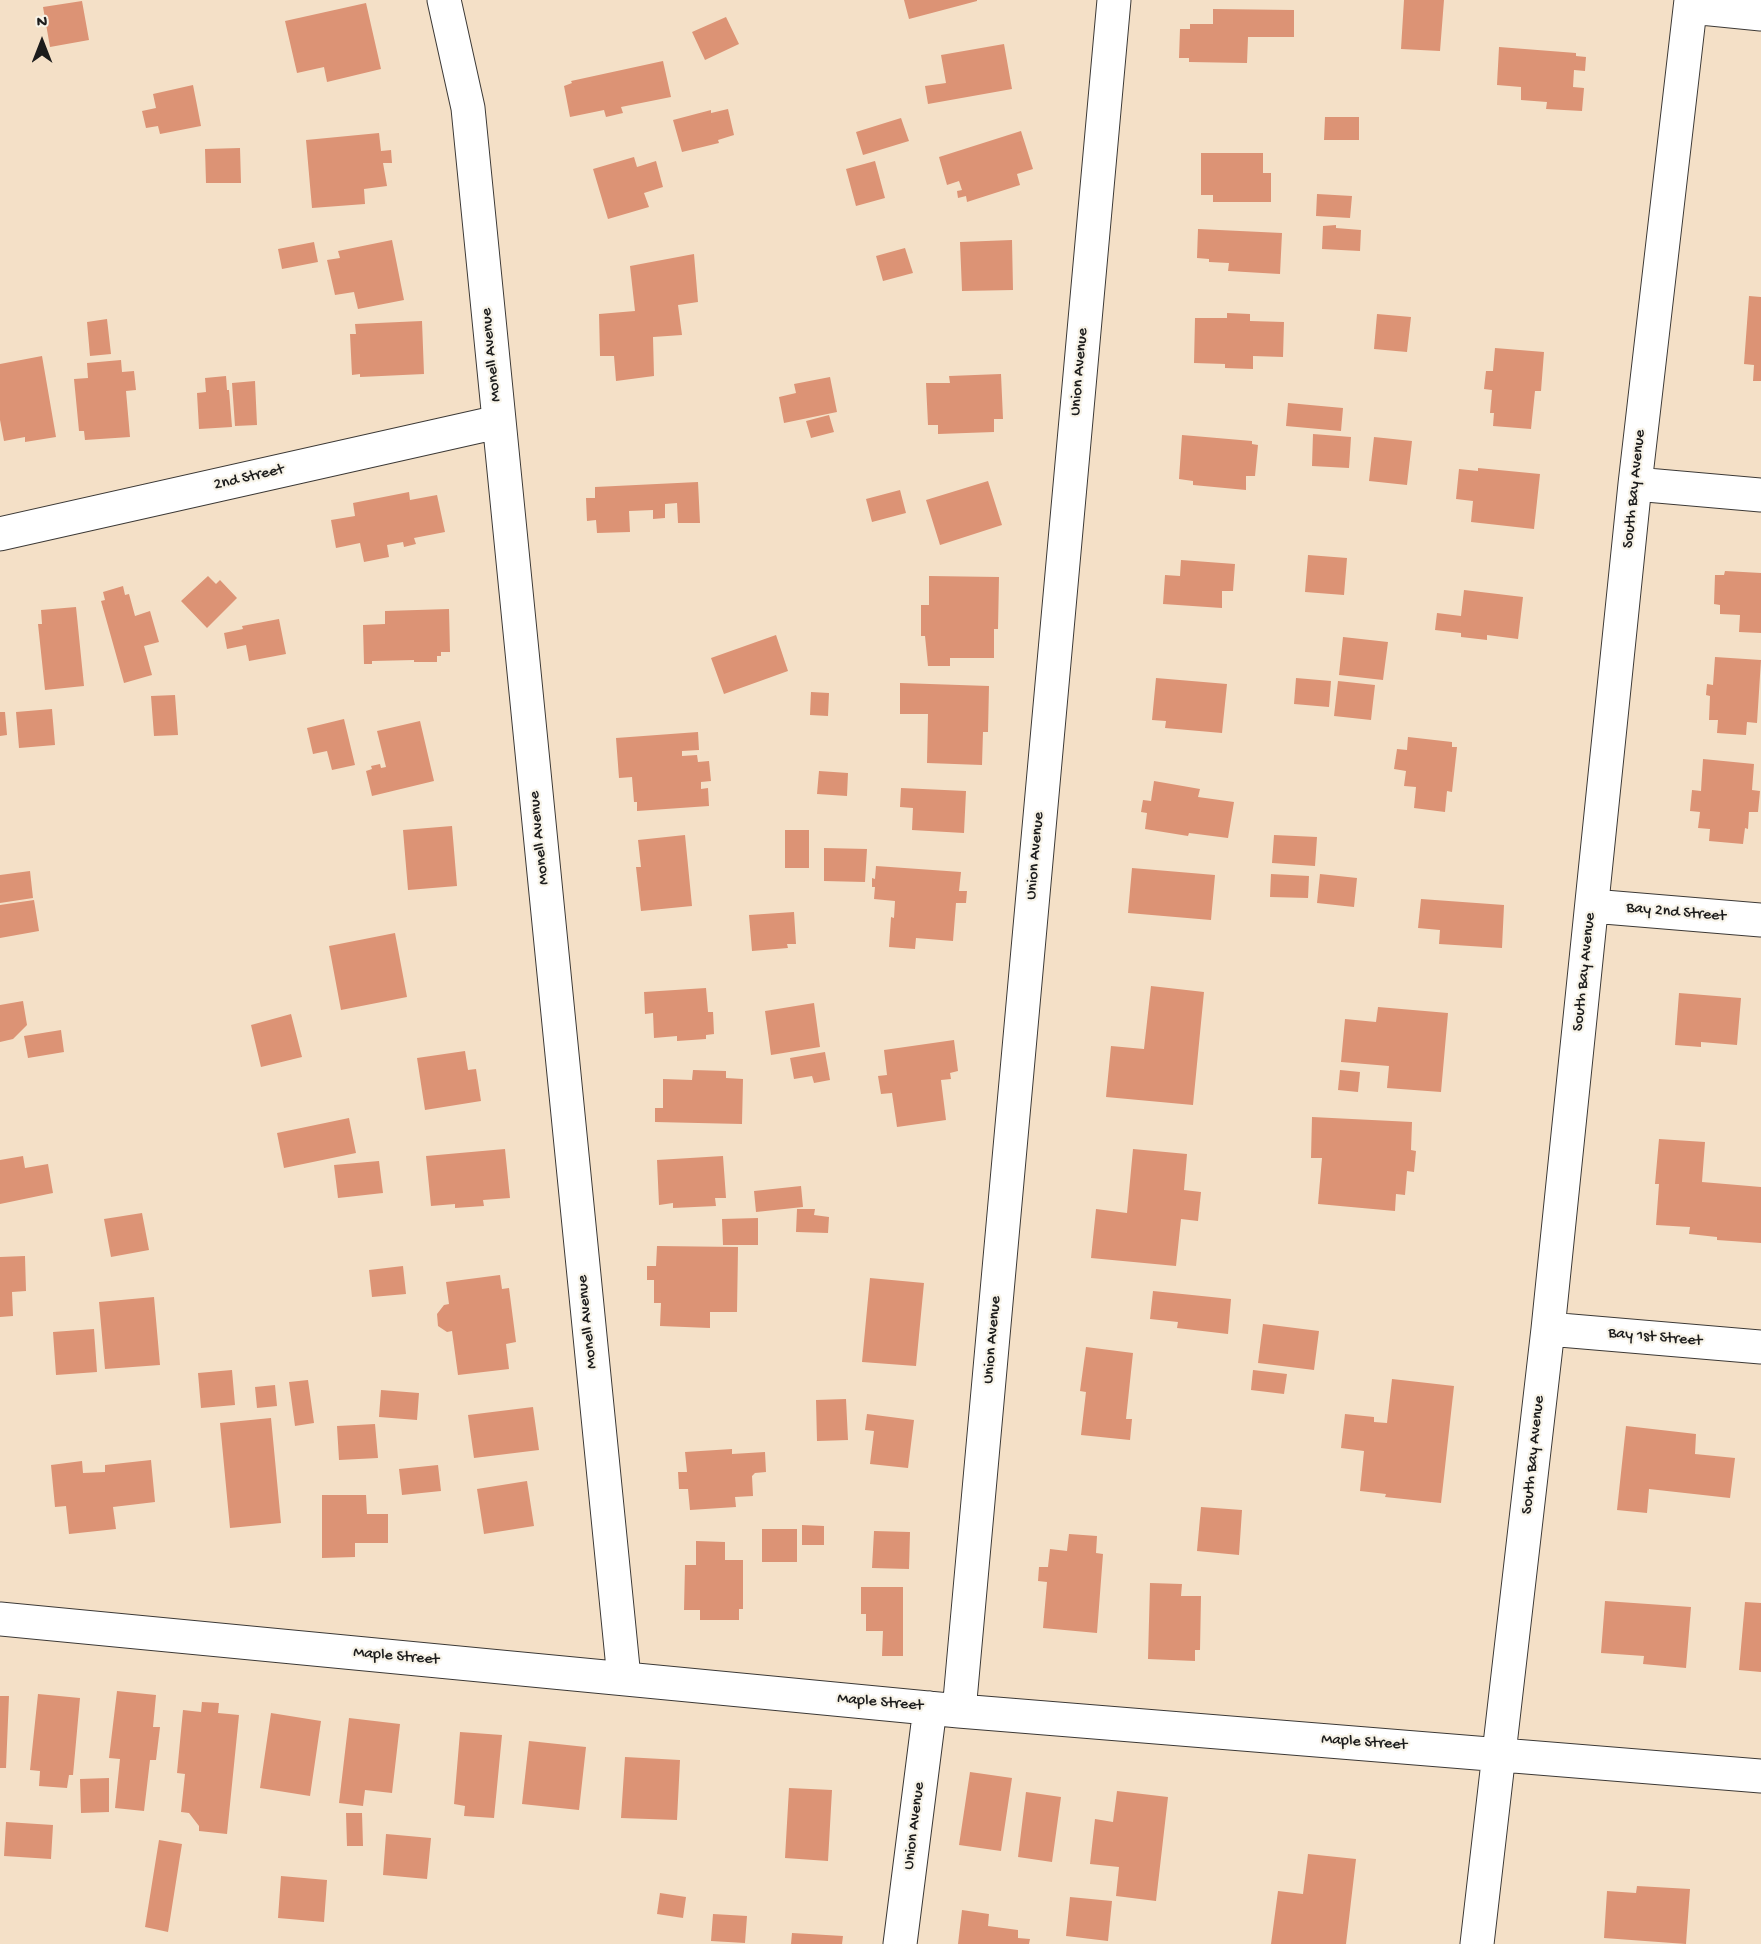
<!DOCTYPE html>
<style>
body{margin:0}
#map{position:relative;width:1761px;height:1944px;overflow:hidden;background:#f4e0c7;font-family:"Gochi Hand",sans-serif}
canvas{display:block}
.north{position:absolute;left:12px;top:12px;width:60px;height:60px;-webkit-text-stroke:4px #f7f3e8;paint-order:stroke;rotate:0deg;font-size:16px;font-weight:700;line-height:24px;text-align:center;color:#1c1c1c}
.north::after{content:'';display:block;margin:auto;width:21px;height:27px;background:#1c1c1c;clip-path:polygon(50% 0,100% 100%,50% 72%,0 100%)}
</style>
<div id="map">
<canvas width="1761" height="1944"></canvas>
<div class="north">N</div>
</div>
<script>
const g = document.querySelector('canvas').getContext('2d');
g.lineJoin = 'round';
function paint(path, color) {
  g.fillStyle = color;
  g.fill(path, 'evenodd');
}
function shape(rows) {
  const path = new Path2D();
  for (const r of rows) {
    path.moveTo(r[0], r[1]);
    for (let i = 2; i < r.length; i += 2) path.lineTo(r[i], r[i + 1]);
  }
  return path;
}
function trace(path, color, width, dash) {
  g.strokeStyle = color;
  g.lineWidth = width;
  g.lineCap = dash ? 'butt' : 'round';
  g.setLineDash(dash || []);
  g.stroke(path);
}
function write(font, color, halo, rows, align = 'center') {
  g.font = font + ' "Gochi Hand",sans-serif';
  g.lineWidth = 4.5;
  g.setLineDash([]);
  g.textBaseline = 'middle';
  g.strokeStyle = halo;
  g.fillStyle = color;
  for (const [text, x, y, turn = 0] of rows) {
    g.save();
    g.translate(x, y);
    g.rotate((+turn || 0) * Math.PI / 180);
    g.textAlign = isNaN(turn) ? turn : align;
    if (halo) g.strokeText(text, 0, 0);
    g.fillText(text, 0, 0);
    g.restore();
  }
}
const building = shape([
 [904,0,977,0,977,1,909,19],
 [1404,0,1444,0,1440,51,1401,49],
 [82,1,89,40,50,47,43,7],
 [366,3,381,69,327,82,324,67,297,73,285,21],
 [1213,9,1294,10,1294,37,1248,37,1247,63,1189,62,1189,58,1179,58,1180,29,1190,29,1190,24,1213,24],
 [726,17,739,44,705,60,692,32],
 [1004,44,1012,89,928,104,925,86,946,83,941,55],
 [1499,47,1576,53,1576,56,1586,57,1585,71,1574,70,1573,87,1584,88,1582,111,1546,109,1547,102,1521,100,1521,87,1497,85],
 [663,61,671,97,621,107,623,113,606,117,604,110,570,117,564,86,572,83,571,81],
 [193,85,201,126,160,134,158,126,146,128,142,111,156,108,153,94],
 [728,109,734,135,718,140,719,143,682,152,673,120,711,110,711,113],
 [1325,117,1359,117,1359,140,1324,140],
 [901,118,909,141,863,155,856,132],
 [1021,131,1033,169,1017,174,1020,185,967,202,966,196,958,198,957,191,962,190,959,181,947,185,939,157],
 [379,133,381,151,391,150,392,163,383,163,387,186,364,189,365,204,312,208,306,140],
 [240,148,241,183,206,183,205,149],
 [1201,153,1263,153,1263,173,1271,173,1271,202,1213,202,1213,195,1201,195],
 [634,157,637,167,656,161,663,187,644,193,649,207,608,219,593,169],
 [875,161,885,198,856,206,846,169],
 [1317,194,1352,196,1350,218,1316,216],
 [1336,225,1336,228,1361,230,1360,251,1322,249,1323,226],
 [1198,229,1282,233,1280,274,1228,271,1229,263,1209,262,1209,259,1197,258],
 [392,240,404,300,358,309,354,292,335,295,327,260,340,258,338,251],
 [1012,240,1013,290,962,291,960,242],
 [314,242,318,262,282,269,278,249],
 [905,248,913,273,883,281,876,256],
 [694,254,698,302,678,305,682,335,653,337,654,376,616,381,614,356,600,356,599,314,635,311,630,266],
 [1749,296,1761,297,1761,381,1753,381,1754,365,1744,364],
 [1227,313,1250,314,1250,321,1284,322,1283,357,1253,356,1253,369,1225,368,1225,364,1194,363,1195,318,1227,318],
 [1377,314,1411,317,1407,352,1374,349],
 [107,319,111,354,90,356,87,322],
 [422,321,424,374,360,377,360,374,352,375,350,334,356,334,355,324],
 [1495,348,1544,352,1541,391,1535,391,1531,429,1493,426,1494,413,1490,413,1492,390,1484,389,1486,371,1493,371],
 [42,356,56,437,25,442,25,437,4,441,0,420,0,364],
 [121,360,122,372,134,371,136,390,126,391,130,437,85,440,84,431,79,431,74,379,88,378,87,363],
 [1001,374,1003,419,994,419,994,432,938,434,938,425,928,425,926,383,950,383,949,376],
 [226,376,227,390,229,390,232,427,199,429,197,393,206,392,205,378],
 [830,377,837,412,784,423,779,397,796,393,794,384],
 [255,381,257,425,235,426,232,383],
 [1288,403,1343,408,1341,431,1286,426],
 [829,415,834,432,811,438,806,421],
 [1313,434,1351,437,1349,468,1312,466],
 [1182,435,1252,441,1252,444,1258,445,1255,476,1246,476,1246,490,1193,485,1193,481,1179,479],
 [1374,437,1412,441,1407,485,1369,481],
 [1478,468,1540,474,1534,529,1471,522,1473,501,1456,499,1459,469,1478,471],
 [988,481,1002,525,940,545,926,500],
 [698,482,700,523,678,523,677,503,665,504,665,518,653,519,653,510,629,511,630,532,597,533,596,520,587,521,586,498,595,498,595,487],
 [900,490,906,513,872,522,866,499],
 [409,492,410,500,437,495,445,532,414,538,416,544,404,547,403,542,387,545,389,557,364,562,360,543,336,548,331,520,355,516,353,503],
 [1308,555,1347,558,1344,595,1305,592],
 [1181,560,1235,564,1233,591,1222,591,1222,608,1163,604,1165,575,1180,576],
 [1725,571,1761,573,1761,633,1739,632,1740,615,1720,614,1720,605,1714,604,1715,575,1724,575],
 [208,576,216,584,220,580,237,598,207,628,181,601],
 [929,576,999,577,998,629,994,629,994,658,950,658,950,666,928,666,925,636,921,636,921,605,929,605],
 [123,586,125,595,129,594,135,616,150,611,159,642,144,646,152,675,124,683,101,601,105,600,103,592],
 [1464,590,1523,597,1518,639,1487,635,1487,640,1461,637,1461,633,1435,630,1437,613,1461,616],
 [76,607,84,686,45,690,38,624,42,624,41,610],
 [449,609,450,652,441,652,441,656,437,656,437,662,414,662,414,660,372,661,372,664,364,664,363,625,385,624,385,611],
 [279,619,286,654,249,661,246,645,227,649,224,633,243,629,242,626],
 [776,635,788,671,724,694,711,658],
 [1343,637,1388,642,1383,680,1339,675],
 [1715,657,1761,660,1757,723,1747,722,1746,735,1717,733,1718,720,1709,720,1710,696,1706,695,1707,684,1713,685],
 [1156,678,1227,684,1222,733,1165,728,1166,721,1152,720],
 [1296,678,1331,681,1329,707,1294,704],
 [1338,681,1375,685,1371,720,1334,716],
 [900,683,989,686,988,732,983,732,982,765,927,763,928,714,900,714],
 [811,692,829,693,828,716,810,715],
 [175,695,178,735,154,736,151,696],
 [52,709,55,745,19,748,16,712],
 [0,712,5,712,7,735,0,736],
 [344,719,355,765,332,770,327,751,313,754,307,728],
 [420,721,434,781,372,796,366,771,372,769,371,766,380,764,381,768,386,767,377,731],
 [698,732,699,750,682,751,682,756,697,755,698,762,709,761,711,781,701,782,701,789,708,788,709,806,637,811,637,802,634,802,632,777,619,778,616,738],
 [1408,737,1452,742,1452,747,1457,747,1452,792,1447,791,1445,812,1414,808,1416,787,1404,786,1406,771,1394,769,1397,749,1407,750],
 [1703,759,1754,764,1752,790,1760,791,1758,812,1749,812,1748,829,1745,828,1743,844,1709,841,1710,829,1698,828,1700,812,1690,811,1692,790,1701,791],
 [819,771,848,773,847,796,817,794],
 [1154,781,1200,789,1198,797,1234,802,1228,838,1189,833,1188,836,1145,829,1147,813,1141,812,1143,800,1151,801],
 [901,788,966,791,964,833,912,830,913,808,900,807],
 [452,826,457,886,408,890,403,830],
 [785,830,809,830,809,868,785,868],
 [685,835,692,906,641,911,636,867,641,867,638,840],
 [1274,835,1317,837,1315,866,1272,863],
 [824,848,867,849,865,882,824,881],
 [876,866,961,872,959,891,967,891,966,903,956,903,953,941,916,938,915,949,889,947,891,917,894,918,895,901,874,899,875,887,872,887,872,878,875,879],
 [1132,868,1215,875,1211,920,1128,913],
 [30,871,33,898,0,903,0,875],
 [1271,874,1309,876,1308,898,1270,897],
 [1320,874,1357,878,1354,907,1317,903],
 [1421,899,1504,905,1502,948,1439,944,1440,930,1418,928],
 [34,900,39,931,0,938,0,905],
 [794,912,796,944,787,944,788,948,752,951,749,915],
 [395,933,407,997,341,1010,329,946],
 [1151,986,1204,992,1193,1105,1106,1097,1111,1046,1144,1049],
 [706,988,708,1012,713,1012,714,1034,706,1035,706,1039,677,1041,677,1036,654,1038,653,1013,645,1014,644,992],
 [1679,993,1741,998,1737,1045,1701,1042,1701,1047,1675,1045],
 [23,1001,27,1025,13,1039,0,1042,0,1005],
 [814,1003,820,1047,771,1055,765,1011],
 [1378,1007,1448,1013,1441,1092,1387,1088,1389,1066,1341,1062,1345,1019,1376,1022],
 [291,1014,302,1057,261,1067,251,1025],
 [61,1030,64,1052,28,1058,24,1036],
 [954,1040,958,1071,950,1073,951,1079,941,1080,946,1120,897,1127,892,1093,881,1094,878,1076,887,1075,884,1050],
 [465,1051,468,1070,476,1069,481,1101,425,1110,417,1058],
 [825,1052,830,1080,814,1083,812,1076,794,1079,790,1058],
 [693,1070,726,1071,726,1078,743,1079,742,1124,655,1122,655,1108,663,1108,663,1079,692,1080],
 [1340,1070,1360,1072,1358,1092,1338,1090],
 [1312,1117,1412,1122,1411,1150,1416,1151,1414,1172,1407,1171,1405,1195,1396,1194,1395,1211,1318,1204,1322,1158,1311,1158],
 [349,1118,356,1153,284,1168,277,1133],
 [1659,1139,1705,1142,1702,1182,1761,1187,1761,1243,1717,1240,1717,1237,1689,1234,1690,1227,1656,1225,1659,1184,1655,1184],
 [505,1149,510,1198,483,1200,484,1206,455,1208,455,1204,431,1206,426,1156],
 [1133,1149,1187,1154,1184,1190,1201,1192,1198,1221,1181,1219,1176,1266,1091,1258,1096,1209,1127,1213],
 [23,1156,25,1168,48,1164,53,1193,0,1204,0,1160],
 [723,1156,726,1198,715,1198,716,1206,673,1208,673,1203,659,1205,657,1160],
 [379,1161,383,1193,338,1198,334,1165],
 [801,1186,803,1207,756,1212,754,1191],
 [797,1209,815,1209,814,1215,829,1217,828,1233,796,1232],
 [142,1213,149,1250,111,1257,104,1219],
 [758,1218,758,1245,723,1245,722,1219],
 [657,1246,738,1247,737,1312,710,1312,710,1328,660,1326,661,1303,654,1303,654,1280,647,1280,647,1266,656,1266],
 [25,1256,26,1291,12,1292,13,1316,0,1317,0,1257],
 [403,1266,406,1294,372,1297,369,1270],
 [500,1275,502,1289,509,1288,516,1342,506,1344,509,1369,458,1375,452,1331,447,1332,438,1326,437,1314,444,1305,449,1304,446,1282],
 [870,1278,924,1283,916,1366,862,1362],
 [1153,1291,1231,1299,1228,1334,1177,1328,1178,1322,1150,1319],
 [154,1297,160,1365,105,1369,99,1302],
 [1263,1324,1319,1331,1314,1370,1258,1363],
 [94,1329,97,1372,56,1375,53,1332],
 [1086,1347,1133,1353,1126,1419,1132,1419,1130,1440,1081,1435,1086,1392,1080,1391],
 [232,1370,235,1405,201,1408,198,1373],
 [1253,1370,1287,1374,1284,1394,1251,1390],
 [1392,1379,1454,1386,1441,1503,1385,1497,1386,1494,1360,1491,1364,1451,1341,1448,1345,1414,1374,1417,1374,1422,1387,1423],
 [308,1380,314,1423,295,1426,289,1382],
 [275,1385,277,1406,257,1408,255,1387],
 [381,1390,419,1393,417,1420,379,1417],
 [846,1399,848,1440,817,1441,816,1400],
 [533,1407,539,1450,474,1458,468,1415],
 [867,1414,914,1420,908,1468,870,1464,874,1431,865,1430],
 [271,1418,281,1523,230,1528,220,1423],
 [375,1424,378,1458,339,1460,337,1426],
 [1626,1426,1696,1434,1695,1454,1735,1458,1730,1498,1649,1489,1647,1513,1617,1510],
 [732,1449,732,1454,765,1452,766,1472,755,1473,752,1476,753,1496,735,1497,736,1507,690,1510,688,1489,679,1489,678,1472,687,1472,685,1452],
 [151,1460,155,1502,113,1507,116,1529,69,1534,66,1506,55,1507,51,1465,82,1461,83,1473,105,1472,105,1465],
 [438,1465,441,1491,402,1495,399,1469],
 [527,1481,534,1526,484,1534,477,1489],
 [322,1495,366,1495,367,1514,388,1514,388,1543,355,1543,355,1557,322,1558],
 [1201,1507,1242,1510,1239,1555,1197,1551],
 [802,1525,824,1526,824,1545,802,1545],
 [762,1529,797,1529,797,1562,762,1562],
 [874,1531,910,1532,909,1569,872,1568],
 [1069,1534,1097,1536,1096,1553,1103,1554,1097,1633,1043,1628,1047,1582,1038,1581,1039,1567,1048,1567,1050,1549,1067,1551],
 [696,1541,725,1542,725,1560,743,1560,743,1609,739,1609,739,1620,700,1620,700,1610,684,1610,685,1565,696,1565],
 [1150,1583,1182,1584,1181,1596,1201,1596,1200,1650,1195,1650,1195,1661,1148,1659],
 [861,1587,903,1587,903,1656,882,1656,883,1631,866,1631,866,1614,861,1614],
 [1605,1601,1691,1607,1686,1668,1643,1664,1644,1656,1601,1653],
 [1745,1602,1761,1603,1761,1672,1739,1670],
 [117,1691,156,1695,153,1727,160,1727,156,1760,150,1760,144,1811,115,1808,120,1759,109,1758],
 [38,1694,80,1698,73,1775,69,1775,67,1788,39,1786,40,1771,30,1770],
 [0,1696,9,1696,6,1768,0,1768],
 [202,1702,219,1703,218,1713,239,1715,227,1834,199,1831,199,1826,189,1813,181,1812,185,1774,177,1773,183,1710,201,1712],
 [271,1713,321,1721,310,1796,260,1788],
 [349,1718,400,1724,392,1793,365,1790,363,1806,339,1803],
 [460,1732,502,1735,494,1818,464,1816,465,1806,454,1804],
 [529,1741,586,1747,579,1810,522,1804],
 [625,1757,680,1760,677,1820,621,1818],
 [970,1772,1012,1778,1001,1851,959,1845],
 [109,1778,109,1812,81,1813,80,1779],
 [789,1788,832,1790,828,1861,785,1858],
 [1117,1791,1168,1797,1156,1901,1116,1896,1119,1867,1090,1864,1095,1819,1113,1822],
 [1026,1792,1061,1797,1052,1862,1018,1857],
 [346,1813,362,1813,363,1846,347,1846],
 [6,1822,53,1825,51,1859,4,1856],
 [386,1834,431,1838,427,1879,383,1875],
 [159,1840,182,1844,168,1932,145,1927],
 [1308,1854,1356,1859,1346,1944,1271,1944,1278,1891,1303,1894],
 [281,1876,327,1880,324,1922,278,1918],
 [1637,1886,1690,1889,1686,1944,1604,1938,1607,1891,1636,1893],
 [660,1893,686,1897,683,1918,657,1914],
 [1070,1897,1112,1901,1108,1941,1066,1936],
 [962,1910,989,1914,988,1926,1018,1930,1018,1938,1030,1939,1029,1944,958,1944],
 [713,1914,747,1916,745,1943,711,1941],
 [792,1933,843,1936,842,1944,791,1944]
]);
const minor = shape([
 [444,0,468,108,624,1678],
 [1691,7,1761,14],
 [1635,484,1761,495],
 [0,534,498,422],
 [1592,906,1761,920],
 [1548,1329,1761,1347],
 [0,1619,959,1711,1761,1776],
 [959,1711,1114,0],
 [900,1944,930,1708],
 [1477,1944,1548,1329,1635,484,1691,0]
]);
const streetNames = [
 ["Monell Avenue",492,355,-96],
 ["Union Avenue",1080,372,-85],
 ["2nd Street",249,478,-13],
 ["South Bay Avenue",1635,489,-84],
 ["Monell Avenue",540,838,-96],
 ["Union Avenue",1036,856,-85],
 ["Bay 2nd Street",1676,913,5],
 ["South Bay Avenue",1585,972,-84],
 ["Monell Avenue",588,1322,-96],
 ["Bay 1st Street",1655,1338,5],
 ["Union Avenue",993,1340,-85],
 ["South Bay Avenue",1534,1455,-84],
 ["Maple Street",396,1657,5],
 ["Maple Street",880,1703,5],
 ["Maple Street",1364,1743,4],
 ["Union Avenue",915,1826,-83]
];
paint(building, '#dc9375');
trace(minor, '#3c3936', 35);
trace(minor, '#fff', 33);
write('16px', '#1c1c1c', '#f7f3e8', streetNames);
</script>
